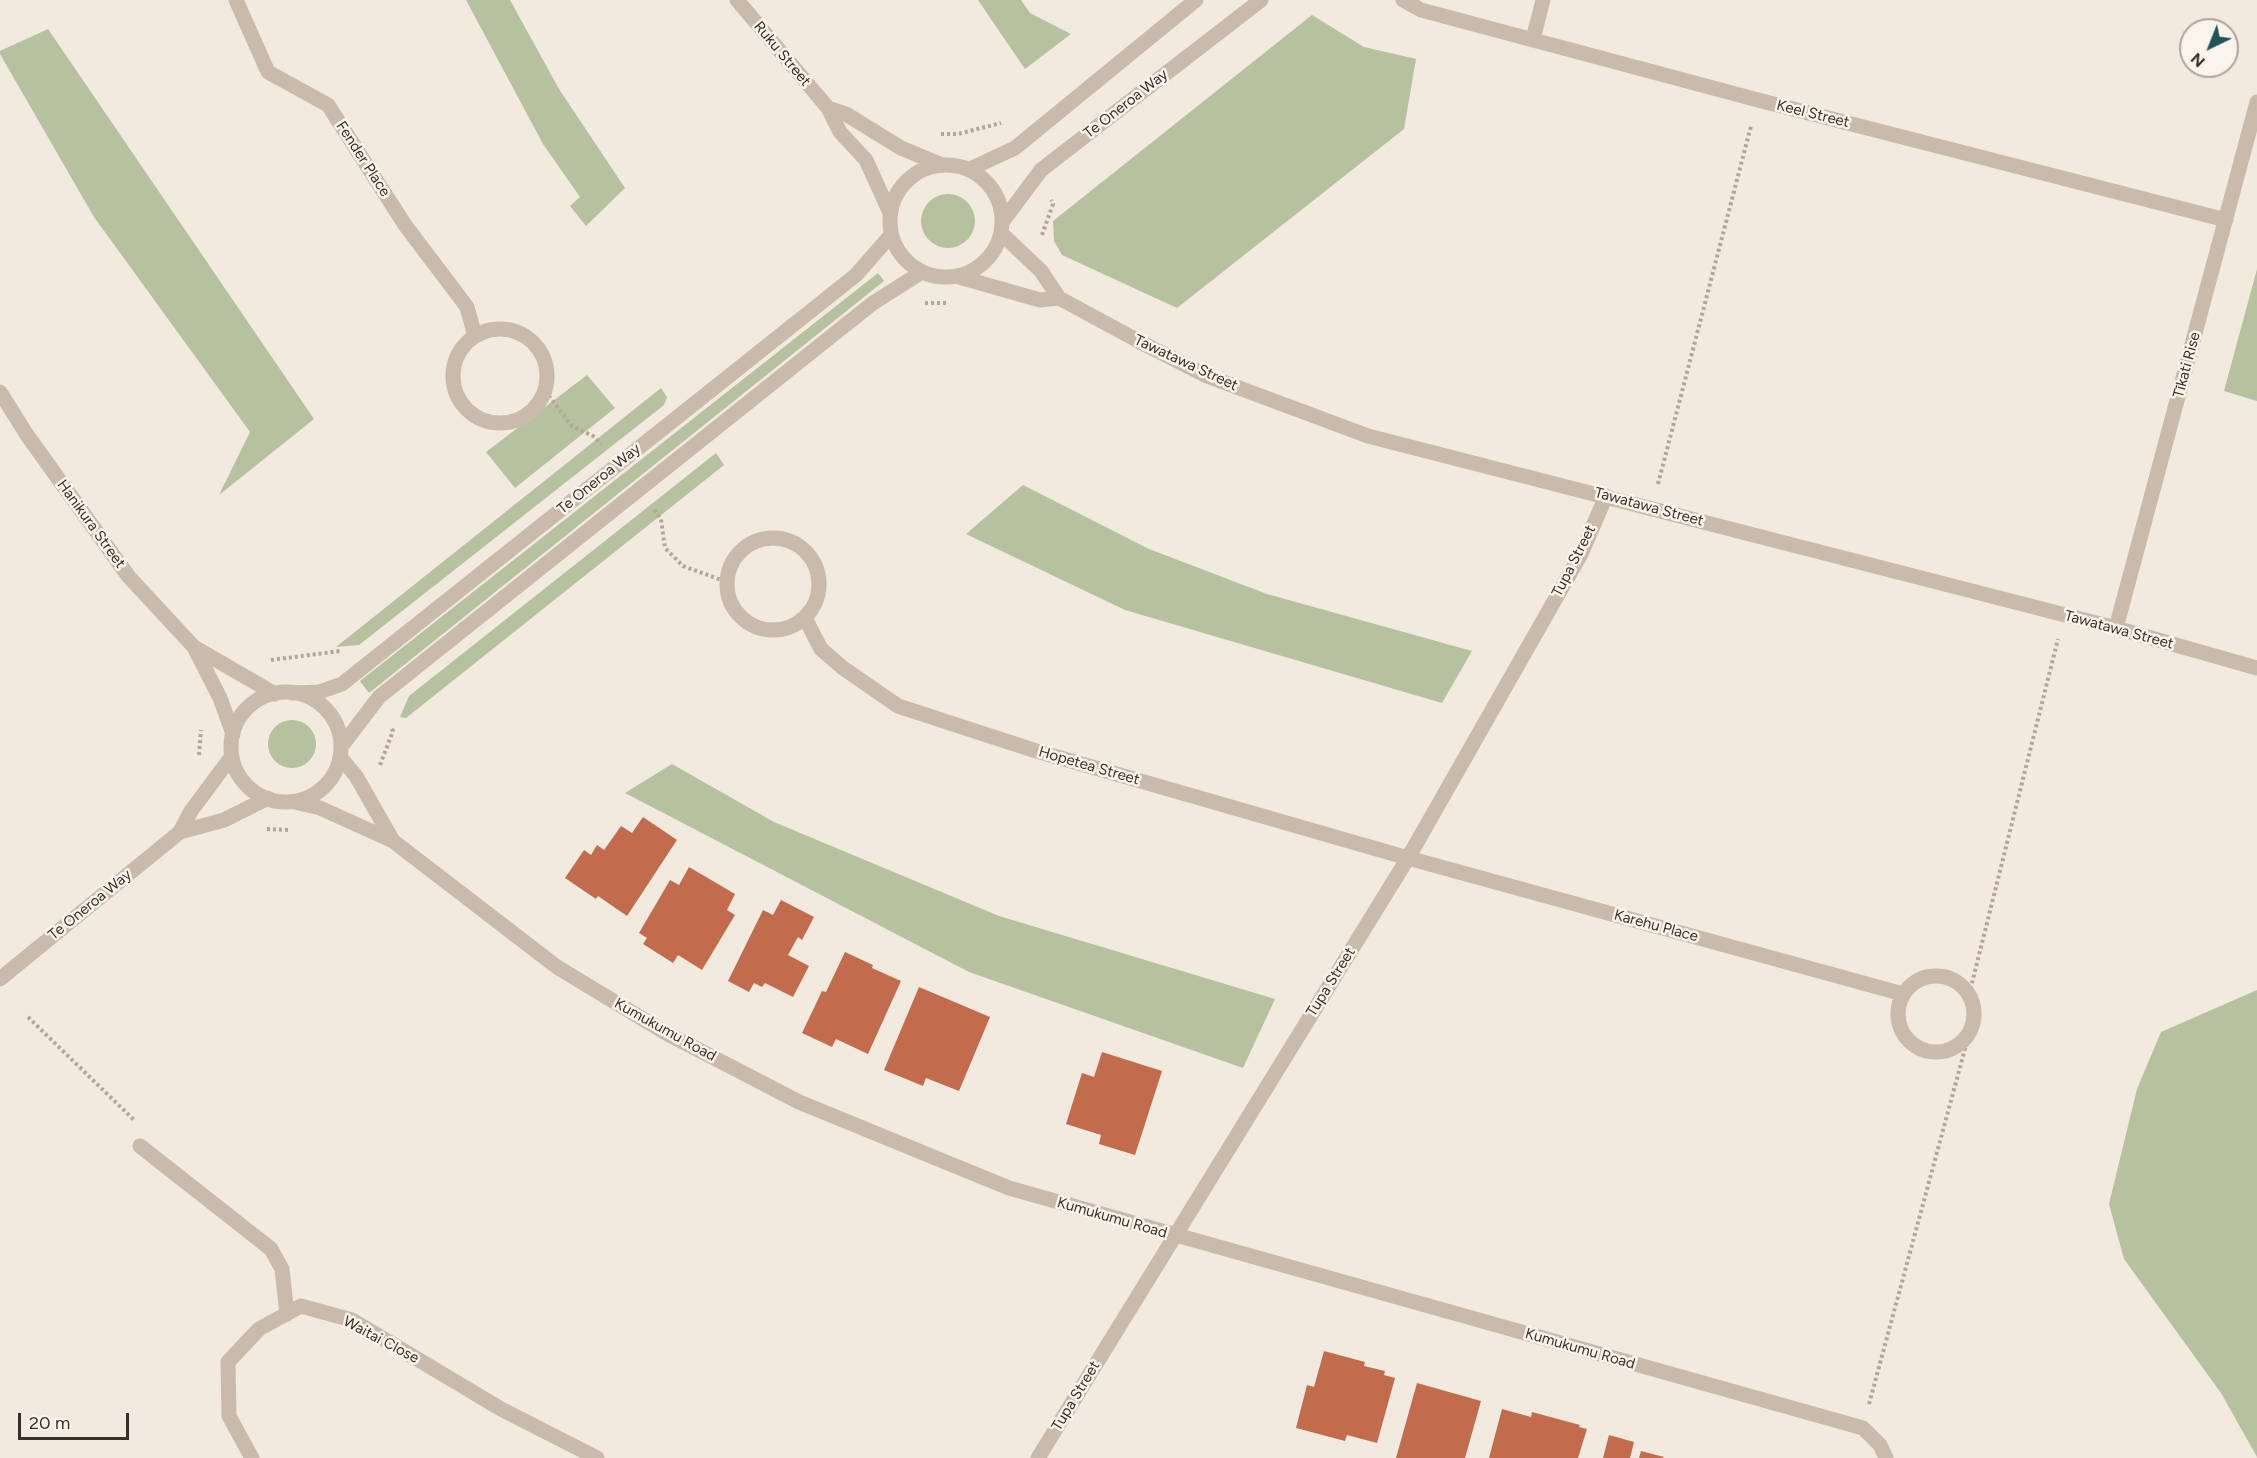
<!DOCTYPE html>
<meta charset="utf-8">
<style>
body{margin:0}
#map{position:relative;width:2257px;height:1458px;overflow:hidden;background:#f2eadf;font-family:Figtree,sans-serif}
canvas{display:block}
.north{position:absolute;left:2179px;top:18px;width:60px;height:60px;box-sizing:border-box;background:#faf4ec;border:2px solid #aca59e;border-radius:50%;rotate:223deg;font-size:16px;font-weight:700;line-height:24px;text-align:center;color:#382f2a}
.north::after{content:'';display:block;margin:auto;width:21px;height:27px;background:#205459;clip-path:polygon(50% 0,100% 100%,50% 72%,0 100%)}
.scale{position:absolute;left:18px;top:1413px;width:111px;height:27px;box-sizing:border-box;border:3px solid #382f2a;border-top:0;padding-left:8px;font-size:18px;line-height:21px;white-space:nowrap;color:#382f2a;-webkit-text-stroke:4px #faf4ec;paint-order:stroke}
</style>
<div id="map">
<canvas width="2257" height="1458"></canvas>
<div class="north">N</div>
<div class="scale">20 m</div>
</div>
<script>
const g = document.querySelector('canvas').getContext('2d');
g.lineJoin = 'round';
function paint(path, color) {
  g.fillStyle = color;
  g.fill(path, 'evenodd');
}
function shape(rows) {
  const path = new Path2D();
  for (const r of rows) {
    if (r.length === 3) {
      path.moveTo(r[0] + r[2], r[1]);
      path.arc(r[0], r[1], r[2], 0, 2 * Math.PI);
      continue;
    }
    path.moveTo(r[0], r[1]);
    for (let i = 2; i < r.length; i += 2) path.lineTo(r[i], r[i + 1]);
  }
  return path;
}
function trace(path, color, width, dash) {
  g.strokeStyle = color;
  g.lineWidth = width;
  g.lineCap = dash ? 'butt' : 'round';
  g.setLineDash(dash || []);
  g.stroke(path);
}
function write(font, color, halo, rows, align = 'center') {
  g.font = font + ' Figtree,sans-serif';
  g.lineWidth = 5;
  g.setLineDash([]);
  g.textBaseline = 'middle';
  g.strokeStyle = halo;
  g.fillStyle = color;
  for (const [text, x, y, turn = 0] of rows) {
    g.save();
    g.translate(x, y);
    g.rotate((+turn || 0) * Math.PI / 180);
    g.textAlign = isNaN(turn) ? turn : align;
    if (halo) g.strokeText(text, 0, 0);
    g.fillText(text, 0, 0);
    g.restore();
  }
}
const green = shape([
 [466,0,510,0,559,89,625,188,586,226,570,206,580,197,543,144],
 [978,0,1021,0,1030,13,1071,34,1025,69],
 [1312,15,1364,47,1416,59,1404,129,1177,308,1062,255,1054,241,1053,221],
 [48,29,314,419,219,495,250,432,94,217,0,54,0,51],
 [948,221,27],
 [2257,269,2257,401,2224,391],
 [878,273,884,281,369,693,360,681],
 [587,375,615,408,515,488,486,452],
 [661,388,667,397,664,405,359,645,336,647],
 [716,453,724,465,406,718,400,717,409,696],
 [1023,485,1149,549,1267,594,1472,651,1442,703,1125,610,966,534],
 [292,744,24],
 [672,764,774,822,999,916,1275,999,1243,1068,969,972,625,793],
 [2257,990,2257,1457,2221,1393,2124,1259,2109,1204,2137,1089,2161,1032]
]);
const building = shape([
 [643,817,677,840,627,916,598,896,596,899,565,878,584,850,591,855,597,845,604,850,621,826,632,833],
 [689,867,735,894,727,910,735,915,702,970,678,955,673,963,643,944,647,938,639,933,670,880,679,885],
 [781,900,814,917,802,940,798,937,788,955,809,966,793,997,765,983,762,987,754,983,749,992,728,981,763,910,773,915],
 [845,952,873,965,872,968,901,981,868,1054,836,1039,832,1047,802,1033,822,991,826,992],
 [919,987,990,1017,959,1091,926,1078,923,1086,884,1070],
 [1102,1052,1162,1071,1135,1155,1099,1144,1101,1135,1066,1124,1082,1073,1094,1077],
 [1324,1351,1365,1362,1364,1366,1385,1371,1384,1375,1395,1378,1377,1443,1347,1435,1345,1441,1296,1428,1307,1385,1314,1387],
 [1417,1383,1481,1401,1465,1458,1396,1458],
 [1502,1409,1531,1417,1532,1412,1580,1425,1579,1427,1587,1429,1578,1458,1489,1458],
 [1609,1435,1634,1442,1630,1458,1603,1458],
 [1641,1451,1664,1457,1663,1458,1639,1458]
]);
const path = shape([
 [941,134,958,134,1001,123],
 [1042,235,1053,204,1051,200],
 [925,303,947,303],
 [545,391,572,426,593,436,601,444],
 [1658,484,1751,126],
 [654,510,661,519,665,548,683,566,727,582],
 [271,660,340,651],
 [199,755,201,730],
 [380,765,393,731,390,727],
 [267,829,290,830],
 [1969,995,2058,639],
 [28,1017,135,1121],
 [1869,1404,1969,1034]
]);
const service = shape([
 [1533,39,1543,0]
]);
const minor = shape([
 [236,0,268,72,328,105,405,225,467,307,475,336],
 [737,0,828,108],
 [1403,0,1421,10,1758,100,2226,220],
 [890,213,866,160,840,132,828,108,846,114,901,148,942,165],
 [959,277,1040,300,1059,298,1041,271,1002,234],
 [1059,298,1144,344,1207,376,1368,436,2116,628,2257,668],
 [500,376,47],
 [0,392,27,435,129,577,194,647],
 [773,584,46],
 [805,618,821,649,843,668,898,706,1033,750,1408,858,1903,994],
 [2116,628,2257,102],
 [233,734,220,698,194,647,275,694],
 [295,802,320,808,393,841,356,776,340,757],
 [393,841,557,967,666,1033,799,1102,1009,1188,1863,1428,1880,1445,1886,1458],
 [1936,1014,38],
 [140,1146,271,1249,282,1269,287,1314],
 [252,1458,229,1416,228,1362,259,1329,301,1306,352,1320,501,1409,597,1458],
 [1038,1458,1408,858,1581,554,1606,496]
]);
const tertiary = shape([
 [946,221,56],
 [970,169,1015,148,1196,0],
 [1003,221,1041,170,1261,0],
 [286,747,55],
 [291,693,319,692,342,684,856,275,891,235],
 [341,747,379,697,873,303,922,272],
 [232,756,191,811,180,832,224,820,268,798],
 [0,979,180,832]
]);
const streetNames = [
 ["Ruku Street",782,54,50],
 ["Te Oneroa Way",1126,104,-38],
 ["Keel Street",1813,114,14],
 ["Fender Place",363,159,57],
 ["Tawatawa Street",1186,363,25],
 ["Tīkati Rise",2187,365,-75],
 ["Te Oneroa Way",599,479,-39],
 ["Tawatawa Street",1649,507,15],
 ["Hanikura Street",91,524,54],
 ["Tupa Street",1574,561,-63],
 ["Tawatawa Street",2119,630,15],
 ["Hopetea Street",1089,766,16],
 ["Te Oneroa Way",90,905,-39],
 ["Karehu Place",1656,926,15],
 ["Tupa Street",1331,982,-58],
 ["Kumukumu Road",665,1030,29],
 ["Kumukumu Road",1112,1218,16],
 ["Waitai Close",381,1340,28],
 ["Kumukumu Road",1580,1349,16],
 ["Tupa Street",1076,1396,-59]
];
paint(green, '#b5c19f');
paint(building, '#c36c4d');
trace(path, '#b6a495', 4, [3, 3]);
trace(service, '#cabaab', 15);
trace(minor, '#cabaab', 15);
trace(tertiary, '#cabaab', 15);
write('15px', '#382f2a', '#faf4ec', streetNames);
</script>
